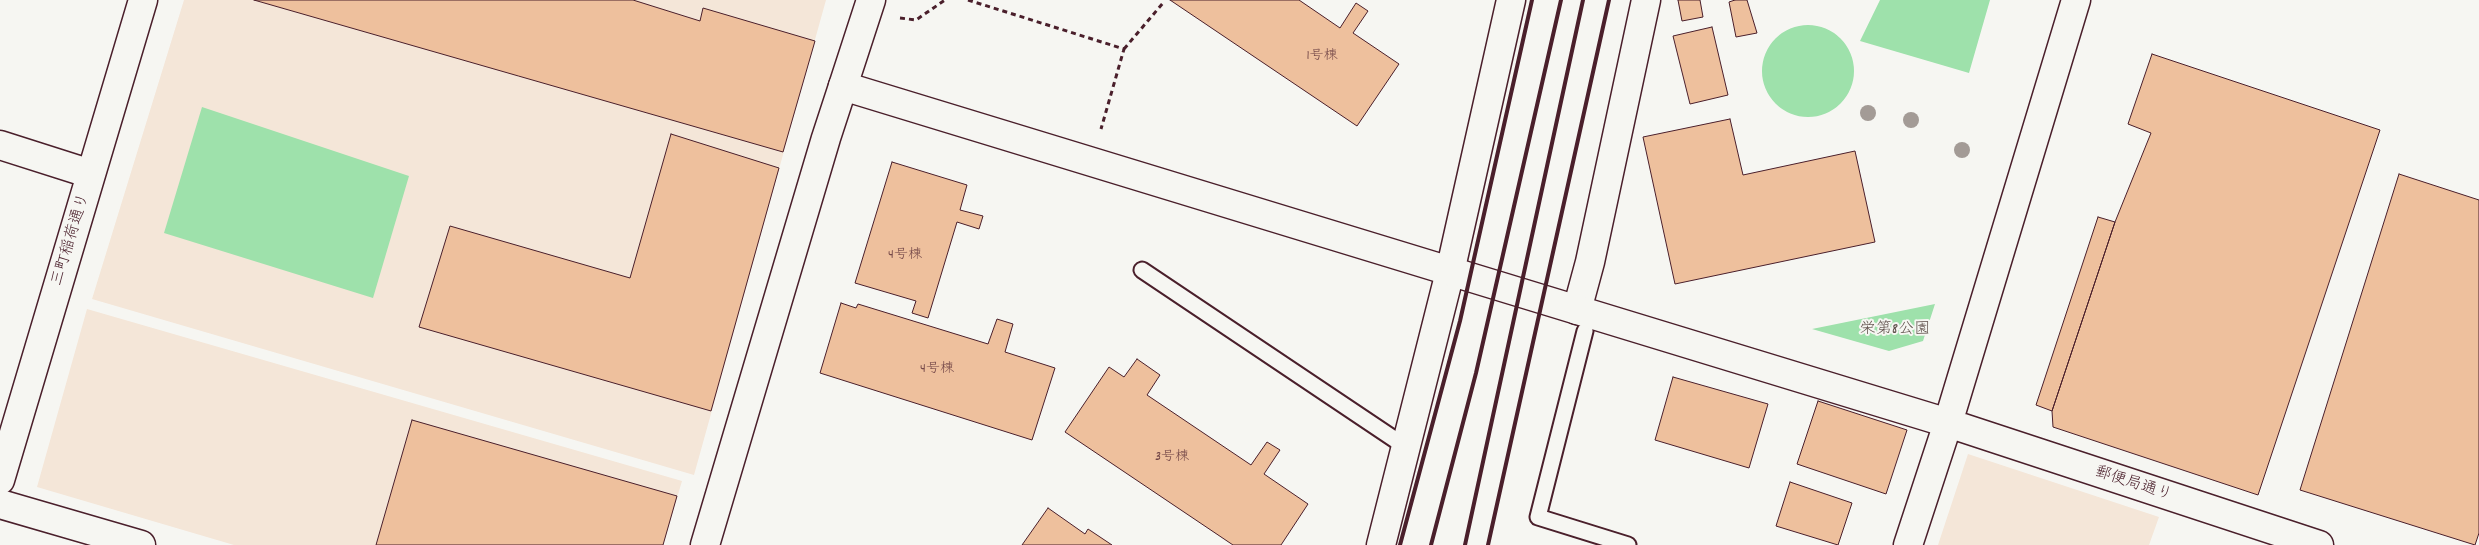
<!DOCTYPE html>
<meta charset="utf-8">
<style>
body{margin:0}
canvas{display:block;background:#f6f6f2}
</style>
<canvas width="2479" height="545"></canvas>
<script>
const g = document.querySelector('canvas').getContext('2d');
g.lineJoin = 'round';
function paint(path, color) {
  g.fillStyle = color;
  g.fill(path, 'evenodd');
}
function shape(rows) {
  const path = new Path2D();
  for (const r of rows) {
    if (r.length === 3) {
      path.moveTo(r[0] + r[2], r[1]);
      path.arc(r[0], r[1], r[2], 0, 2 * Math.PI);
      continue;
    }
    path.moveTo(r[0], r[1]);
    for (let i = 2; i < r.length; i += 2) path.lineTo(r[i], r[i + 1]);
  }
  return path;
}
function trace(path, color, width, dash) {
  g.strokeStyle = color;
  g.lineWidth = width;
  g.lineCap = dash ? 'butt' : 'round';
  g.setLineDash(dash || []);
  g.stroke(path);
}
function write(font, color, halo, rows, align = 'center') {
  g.font = font + ' Dekko,"Klee One",sans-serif';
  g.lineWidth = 4;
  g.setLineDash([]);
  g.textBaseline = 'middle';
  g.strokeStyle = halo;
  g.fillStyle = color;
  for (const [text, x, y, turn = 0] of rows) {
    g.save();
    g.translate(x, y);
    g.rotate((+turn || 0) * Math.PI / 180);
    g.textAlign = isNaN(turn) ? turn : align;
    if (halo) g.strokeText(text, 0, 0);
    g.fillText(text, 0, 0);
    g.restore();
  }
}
const built = shape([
 [184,0,826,0,694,475,92,299],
 [87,309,682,481,663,545,234,545,37,487],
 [1968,454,2159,517,2149,545,1938,545]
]);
const green = shape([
 [1880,0,1990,0,1969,73,1860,41],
 [1808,71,46],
 [202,107,409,176,373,298,164,233],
 [1935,304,1923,341,1889,351,1812,329]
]);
const building = shape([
 [254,0,633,0,700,21,703,8,815,41,783,152,254,0],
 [1170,0,1299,0,1340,28,1356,3,1368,11,1353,33,1399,64,1357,126,1170,0],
 [1678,0,1700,0,1703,17,1682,21,1678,0],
 [1735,0,1747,0,1757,33,1736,37,1729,2,1735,0],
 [1712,27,1728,95,1690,104,1673,36,1712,27],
 [2152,54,2380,130,2258,495,2053,427,2052,411,2115,222,2151,133,2128,124,2152,54],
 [1730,119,1743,175,1855,151,1875,242,1675,284,1643,137,1730,119],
 [671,134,779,168,711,411,419,327,450,226,630,278,671,134],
 [892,162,967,185,960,210,983,216,979,229,957,222,928,318,912,313,916,301,855,283,892,162],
 [2399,174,2479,200,2479,533,2475,545,2300,490,2399,174],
 [2098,217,2115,222,2052,411,2036,405,2098,217],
 [841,303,856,308,858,304,988,344,997,319,1013,324,1005,352,1055,368,1032,440,820,373,841,303],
 [1137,359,1160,375,1147,395,1251,465,1267,442,1280,450,1264,474,1308,504,1281,545,1233,545,1065,432,1109,367,1124,377,1137,359],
 [1673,377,1768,404,1749,468,1655,440,1673,377],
 [1818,401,1907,430,1886,494,1797,464,1818,401],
 [412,420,677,496,663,545,376,545,412,420],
 [1790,482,1852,503,1838,545,1776,526,1790,482],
 [1048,508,1085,534,1088,529,1112,545,1022,545,1048,508]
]);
const path = shape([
 [968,0,1124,49,1101,129],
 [900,18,916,20,945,0],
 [1124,49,1163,3]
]);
const lane = shape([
 [1142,270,1406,447],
 [1585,331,1538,517,1628,545]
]);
const street = shape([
 [0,145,91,174],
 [1577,310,1590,262,1646,0],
 [1948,423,2319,545],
 [0,480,143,0],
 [0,504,141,545],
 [705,545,826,138,843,86],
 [1381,545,1450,272,1511,0],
 [1908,545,1948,423,2076,0]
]);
const secondary = shape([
 [871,0,843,86,1948,423]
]);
const rail = shape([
 [1400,545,1460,321,1532,0],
 [1431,545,1476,373,1561,0],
 [1465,545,1583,0],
 [1488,545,1609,0]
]);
const trees = [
 [1868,113],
 [1911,120],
 [1962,150]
];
const numberNames = [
 ["1号棟",1322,57],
 ["4号棟",905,256],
 ["4号棟",937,370],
 ["3号棟",1172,458]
];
const streetNames = [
 ["三町稲荷通り",72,240,-73],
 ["郵便局通り",2133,485,18]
];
const parkNames = [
 ["栄第8公園",1895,331]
];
paint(built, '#f4e6d8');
paint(green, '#9ee1ab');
paint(building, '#eec09d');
trace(building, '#4a1f2b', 1);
trace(lane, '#4a1f2b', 19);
trace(street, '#4a1f2b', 31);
trace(secondary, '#4a1f2b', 31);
trace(path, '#4a1f2b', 3, [5, 4]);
trace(lane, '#f6f6f2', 15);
trace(street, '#f6f6f2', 28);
trace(secondary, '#f6f6f2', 28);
trace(rail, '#4a1f2b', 4);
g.fillStyle = '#a39b96';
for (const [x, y] of trees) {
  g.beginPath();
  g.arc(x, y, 8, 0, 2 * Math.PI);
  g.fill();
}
write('14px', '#734748', null, numberNames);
write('16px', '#4a1f2b', '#f6f6f2', streetNames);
write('16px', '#5f504b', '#f6f6f2', parkNames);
</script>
